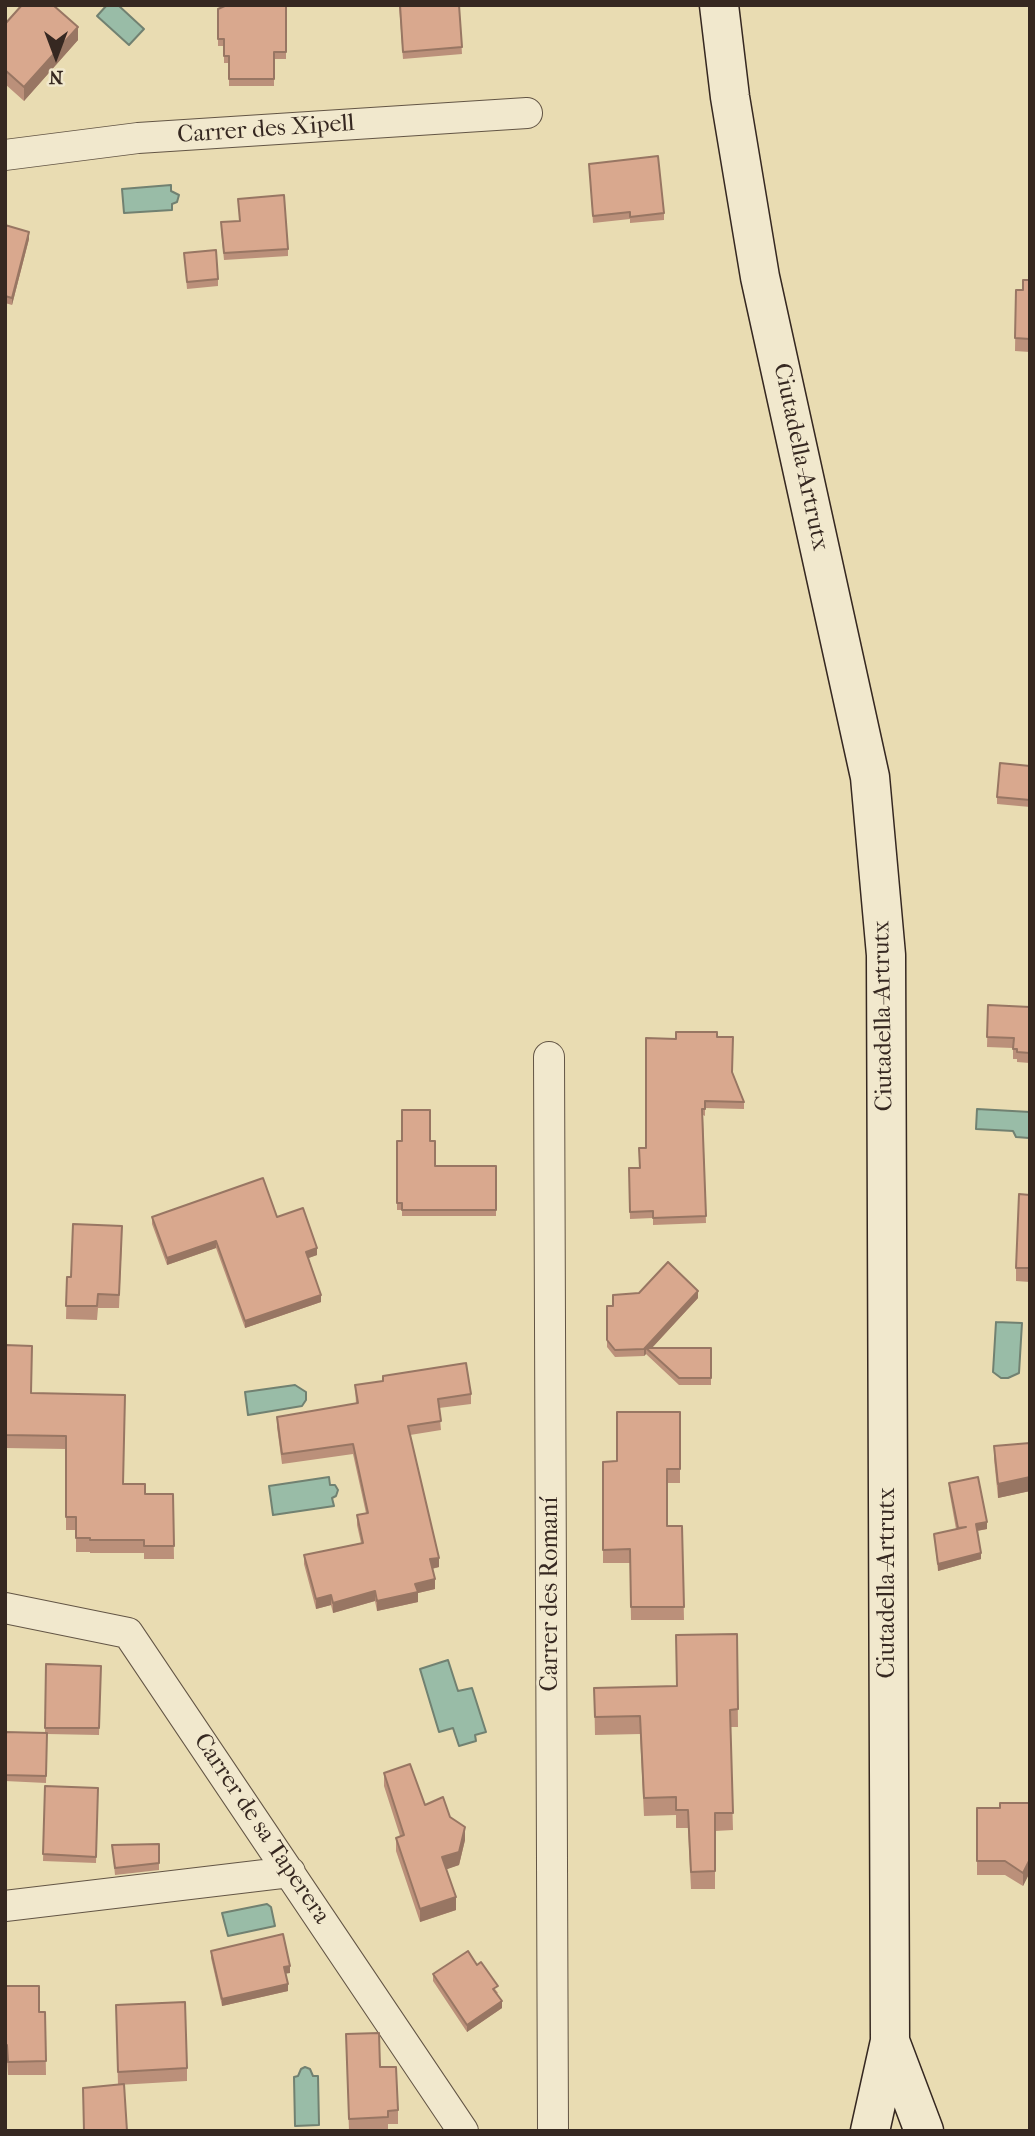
<!DOCTYPE html>
<meta charset="utf-8">
<style>
body{margin:0}
#map{position:relative;width:1035px;height:2136px;overflow:hidden;background:#e9dcb2;font-family:"IM FELL French Canon",serif}
canvas{display:block}
.frame{position:absolute;inset:0;border:7px solid #362821;pointer-events:none}
.north{position:absolute;left:21px;top:21px;width:70px;height:70px;-webkit-text-stroke:5px #f1e8cd;paint-order:stroke;rotate:180deg;font-size:19px;font-weight:700;line-height:28px;text-align:center;color:#362821}
.north::after{content:'';display:block;margin:auto;width:24px;height:32px;background:#362821;clip-path:polygon(50% 0,100% 100%,50% 72%,0 100%)}
</style>
<div id="map">
<canvas width="1035" height="2136"></canvas>
<div class="frame"></div>
<div class="north">N</div>
</div>
<script>
const g = document.querySelector('canvas').getContext('2d');
g.lineJoin = 'round';
function paint(path, color) {
  g.fillStyle = color;
  g.fill(path, 'evenodd');
}
function shape(rows) {
  const path = new Path2D();
  for (const r of rows) {
    path.moveTo(r[0], r[1]);
    for (let i = 2; i < r.length; i += 2) path.lineTo(r[i], r[i + 1]);
  }
  return path;
}
function trace(path, color, width, dash) {
  g.strokeStyle = color;
  g.lineWidth = width;
  g.lineCap = dash ? 'butt' : 'round';
  g.setLineDash(dash || []);
  g.stroke(path);
}
function write(font, color, halo, rows, align = 'center') {
  g.font = font + ' "IM FELL French Canon",serif';
  g.lineWidth = 5;
  g.setLineDash([]);
  g.textBaseline = 'middle';
  g.strokeStyle = halo;
  g.fillStyle = color;
  for (const [text, x, y, turn = 0] of rows) {
    g.save();
    g.translate(x, y);
    g.rotate((+turn || 0) * Math.PI / 180);
    g.textAlign = isNaN(turn) ? turn : align;
    if (halo) g.strokeText(text, 0, 0);
    g.fillText(text, 0, 0);
    g.restore();
  }
}
const water = shape([
 [107,5,118,5,144,29,129,45,97,16,107,5],
 [171,185,171,191,179,195,177,202,172,204,172,210,124,213,122,189,171,185],
 [977,1109,1030,1112,1029,1138,1016,1137,1013,1131,976,1129,977,1109],
 [996,1322,1022,1323,1019,1373,1008,1378,1001,1378,993,1372,996,1322],
 [295,1385,306,1392,306,1400,302,1406,248,1415,245,1392,295,1385],
 [329,1477,330,1485,335,1485,338,1490,336,1496,332,1498,334,1506,273,1515,269,1486,329,1477],
 [448,1660,458,1691,472,1688,486,1732,475,1735,476,1741,459,1746,453,1728,439,1732,420,1669,448,1660],
 [267,1904,271,1907,275,1926,228,1936,222,1913,267,1904],
 [305,2067,310,2069,313,2076,318,2076,319,2125,295,2126,294,2077,298,2076,301,2069,305,2067]
]);
const minor = shape([
 [5,155,138,138,527,113],
 [549,1057,553,2131],
 [5,1608,128,1633,463,2131],
 [5,1906,290,1872]
]);
const secondary = shape([
 [719,5,730,97,760,277,870,777,886,955,890,2041,870,2131],
 [890,2041,924,2131]
]);
const wall = shape([
 [286,5,286,59,274,59,274,86,229,86,229,63,224,63,224,46,218,46,218,9],
 [399,5,459,5,462,54,403,59],
 [5,24,78,40,24,101,5,84],
 [589,164,664,213,664,220,630,223,630,219,593,223],
 [239,221,288,249,288,256,224,260,221,229],
 [5,225,29,239,12,305,5,303],
 [184,253,218,279,218,286,187,289],
 [1030,280,1030,352,1015,351,1016,290,1023,290],
 [1030,766,1030,807,997,804,997,797],
 [988,1005,1030,1007,1030,1063,1017,1062,1017,1059,1013,1059,1013,1048,987,1047],
 [717,1037,732,1072,744,1102,744,1109,705,1108,705,1116,703,1115,706,1223,653,1225,653,1218,630,1219,629,1168,640,1168,676,1039],
 [397,1141,430,1141,435,1166,496,1166,496,1216,402,1216,402,1210,397,1210],
 [1030,1195,1030,1282,1016,1281,1016,1268],
 [152,1217,277,1217,317,1255,308,1258,321,1302,245,1328,216,1248,167,1265,152,1224],
 [122,1239,119,1308,98,1308,97,1320,66,1319,67,1277,71,1277],
 [698,1298,652,1348,711,1348,711,1385,679,1385,646,1354,644,1356,615,1357,607,1347,607,1306],
 [5,1345,31,1393,123,1484,145,1494,173,1494,174,1559,144,1559,144,1553,90,1553,90,1552,76,1552,76,1530,66,1530,66,1449,5,1448],
 [355,1385,471,1394,471,1404,439,1408,441,1430,410,1435,439,1567,432,1569,435,1589,418,1593,418,1602,377,1611,375,1601,333,1613,331,1605,316,1609,304,1564,304,1555,361,1543,357,1525,357,1515,366,1513,353,1454,282,1464,277,1427,277,1417,356,1404],
 [680,1412,680,1483,667,1483,667,1526,682,1526,684,1620,631,1620,630,1563,603,1563,603,1462,617,1461],
 [1030,1443,1030,1491,998,1498,994,1459,994,1446],
 [949,1483,987,1529,977,1531,981,1559,938,1571,934,1534,956,1529,949,1490],
 [737,1634,738,1727,730,1727,733,1830,715,1831,715,1889,691,1889,688,1828,676,1828,676,1815,644,1816,640,1734,595,1735,594,1688,677,1686],
 [46,1664,101,1666,99,1735,47,1734,46,1783,5,1781,5,1732,45,1733],
 [384,1773,425,1805,450,1817,465,1840,459,1865,446,1869,456,1910,420,1922,396,1851,396,1838,400,1836,384,1786],
 [45,1786,98,1788,96,1863,43,1861],
 [1030,1803,1030,1872,1023,1886,1005,1875,977,1875,977,1808,1000,1808],
 [159,1844,159,1870,115,1875,112,1845],
 [211,1951,290,1973,286,1973,288,1991,222,2006,211,1958],
 [477,1965,498,1993,496,1994,502,2008,467,2032,433,1981,433,1974],
 [5,1986,39,2012,45,2012,46,2075,8,2075,7,2058,5,2059],
 [116,2005,187,2068,187,2081,118,2085],
 [346,2034,380,2067,398,2110,398,2124,388,2124,388,2130,349,2131]
]);
const shadedWall = shape([
 [78,27,78,40,24,101,24,87],
 [29,232,29,239,12,305,12,298],
 [216,1241,216,1248,167,1265,167,1258],
 [317,1248,317,1255,306,1259,306,1252],
 [698,1291,698,1298,649,1351,646,1348,646,1354,644,1356,644,1349],
 [321,1295,321,1302,245,1328,245,1321],
 [1030,1477,1030,1491,998,1498,998,1484],
 [987,1522,987,1529,976,1531,976,1524],
 [981,1553,981,1559,938,1571,938,1564],
 [439,1558,439,1567,430,1569,430,1559],
 [435,1579,435,1589,418,1593,418,1602,377,1611,377,1601,415,1584],
 [375,1591,375,1601,333,1613,333,1603],
 [331,1595,331,1605,316,1609,316,1599],
 [465,1827,465,1840,459,1865,442,1871,442,1857],
 [1030,1859,1030,1872,1023,1886,1023,1873],
 [456,1897,456,1910,420,1922,420,1909],
 [290,1966,290,1973,284,1974,284,1967],
 [288,1984,288,1991,222,2006,222,1999],
 [502,2001,502,2008,467,2032,467,2025]
]);
const building = shape([
 [22,5,53,5,78,27,24,87,5,70,5,24,22,5],
 [227,5,286,5,286,52,274,52,274,79,229,79,229,56,224,56,224,39,218,39,218,9,227,5],
 [400,5,459,5,462,47,403,52,400,5],
 [658,156,664,213,630,217,630,212,593,216,589,164,658,156],
 [284,195,288,249,224,253,221,222,240,221,238,199,284,195],
 [5,225,29,232,12,298,5,296,5,225],
 [216,250,218,279,187,282,184,253,216,250],
 [1023,280,1030,280,1030,339,1015,338,1016,290,1023,290,1023,280],
 [1000,763,1030,766,1030,800,997,797,1000,763],
 [988,1005,1030,1007,1030,1053,1017,1052,1017,1049,1013,1049,1014,1038,987,1037,988,1005],
 [676,1032,717,1032,717,1037,733,1037,732,1072,744,1102,705,1101,705,1109,702,1109,706,1216,653,1218,653,1211,630,1212,629,1168,640,1168,639,1148,646,1148,646,1038,676,1039,676,1032],
 [402,1110,430,1110,430,1141,435,1141,435,1166,496,1166,496,1210,402,1210,402,1203,397,1203,397,1141,402,1141,402,1110],
 [263,1178,277,1217,303,1208,317,1248,306,1252,321,1295,245,1321,216,1241,167,1258,152,1217,263,1178],
 [1019,1194,1030,1195,1030,1268,1016,1268,1019,1194],
 [73,1224,122,1226,119,1295,98,1294,97,1306,66,1306,67,1277,71,1277,73,1224],
 [668,1262,698,1291,644,1349,615,1350,607,1340,607,1306,613,1306,613,1295,639,1293,668,1262],
 [5,1345,32,1346,31,1393,125,1395,123,1484,145,1484,145,1494,173,1494,174,1546,144,1546,144,1540,90,1540,90,1538,76,1538,76,1517,66,1517,66,1436,5,1435,5,1345],
 [646,1348,711,1348,711,1378,679,1378,646,1348],
 [466,1363,471,1394,438,1399,441,1421,408,1426,439,1558,430,1559,435,1579,415,1584,418,1592,377,1601,375,1591,333,1603,331,1595,316,1599,304,1555,363,1543,357,1515,368,1513,353,1444,282,1454,277,1417,358,1403,355,1385,383,1381,383,1376,466,1363],
 [617,1412,680,1412,680,1469,667,1469,667,1526,682,1526,684,1607,631,1607,630,1549,603,1550,603,1462,617,1461,617,1412],
 [1030,1443,1030,1477,998,1484,994,1446,1030,1443],
 [978,1477,987,1522,976,1524,981,1553,938,1564,934,1534,966,1527,958,1528,949,1483,978,1477],
 [737,1634,738,1709,730,1710,733,1813,715,1813,715,1871,691,1872,688,1810,676,1810,676,1797,644,1798,640,1716,595,1717,594,1688,677,1686,676,1635,737,1634],
 [46,1664,101,1666,99,1728,45,1728,46,1664],
 [5,1732,47,1733,46,1776,5,1775,5,1732],
 [410,1764,425,1805,443,1797,450,1817,465,1827,459,1852,442,1857,456,1897,420,1909,396,1838,404,1835,384,1773,410,1764],
 [45,1786,98,1788,96,1857,43,1854,45,1786],
 [1000,1803,1030,1803,1030,1859,1023,1873,1005,1861,977,1861,977,1808,1000,1808,1000,1803],
 [159,1844,159,1863,115,1868,112,1845,159,1844],
 [283,1934,290,1966,284,1967,288,1984,222,1999,211,1951,283,1934],
 [468,1951,477,1965,481,1962,498,1986,493,1989,502,2001,467,2025,433,1974,468,1951],
 [5,1986,39,1986,39,2012,45,2012,46,2061,8,2062,7,2045,5,2045,5,1986],
 [185,2002,187,2068,118,2072,116,2005,185,2002],
 [379,2033,380,2067,396,2067,398,2110,388,2111,388,2117,349,2119,346,2034,379,2033],
 [124,2084,127,2131,84,2131,83,2088,124,2084]
]);
const streetNames = [
 ["Carrer des Xipell",266,130,-4],
 ["Ciutadella-Artrutx",800,457,78],
 ["Ciutadella-Artrutx",884,1016,-91],
 ["Ciutadella-Artrutx",888,1583,-90],
 ["Carrer des Romaní",551,1594,-90],
 ["Carrer de sa Taperera",261,1829,56]
];
paint(water, '#99bca7');
trace(water, '#718171', 2);
trace(minor, '#635545', 32);
trace(secondary, '#362821', 41);
trace(minor, '#f1e8cd', 30);
trace(secondary, '#f1e8cd', 38);
paint(wall, '#bb907a');
paint(shadedWall, '#987663');
paint(building, '#d9a88e');
trace(building, '#987663', 2);
write('24px', '#362821', '#f1e8cd', streetNames);
</script>
